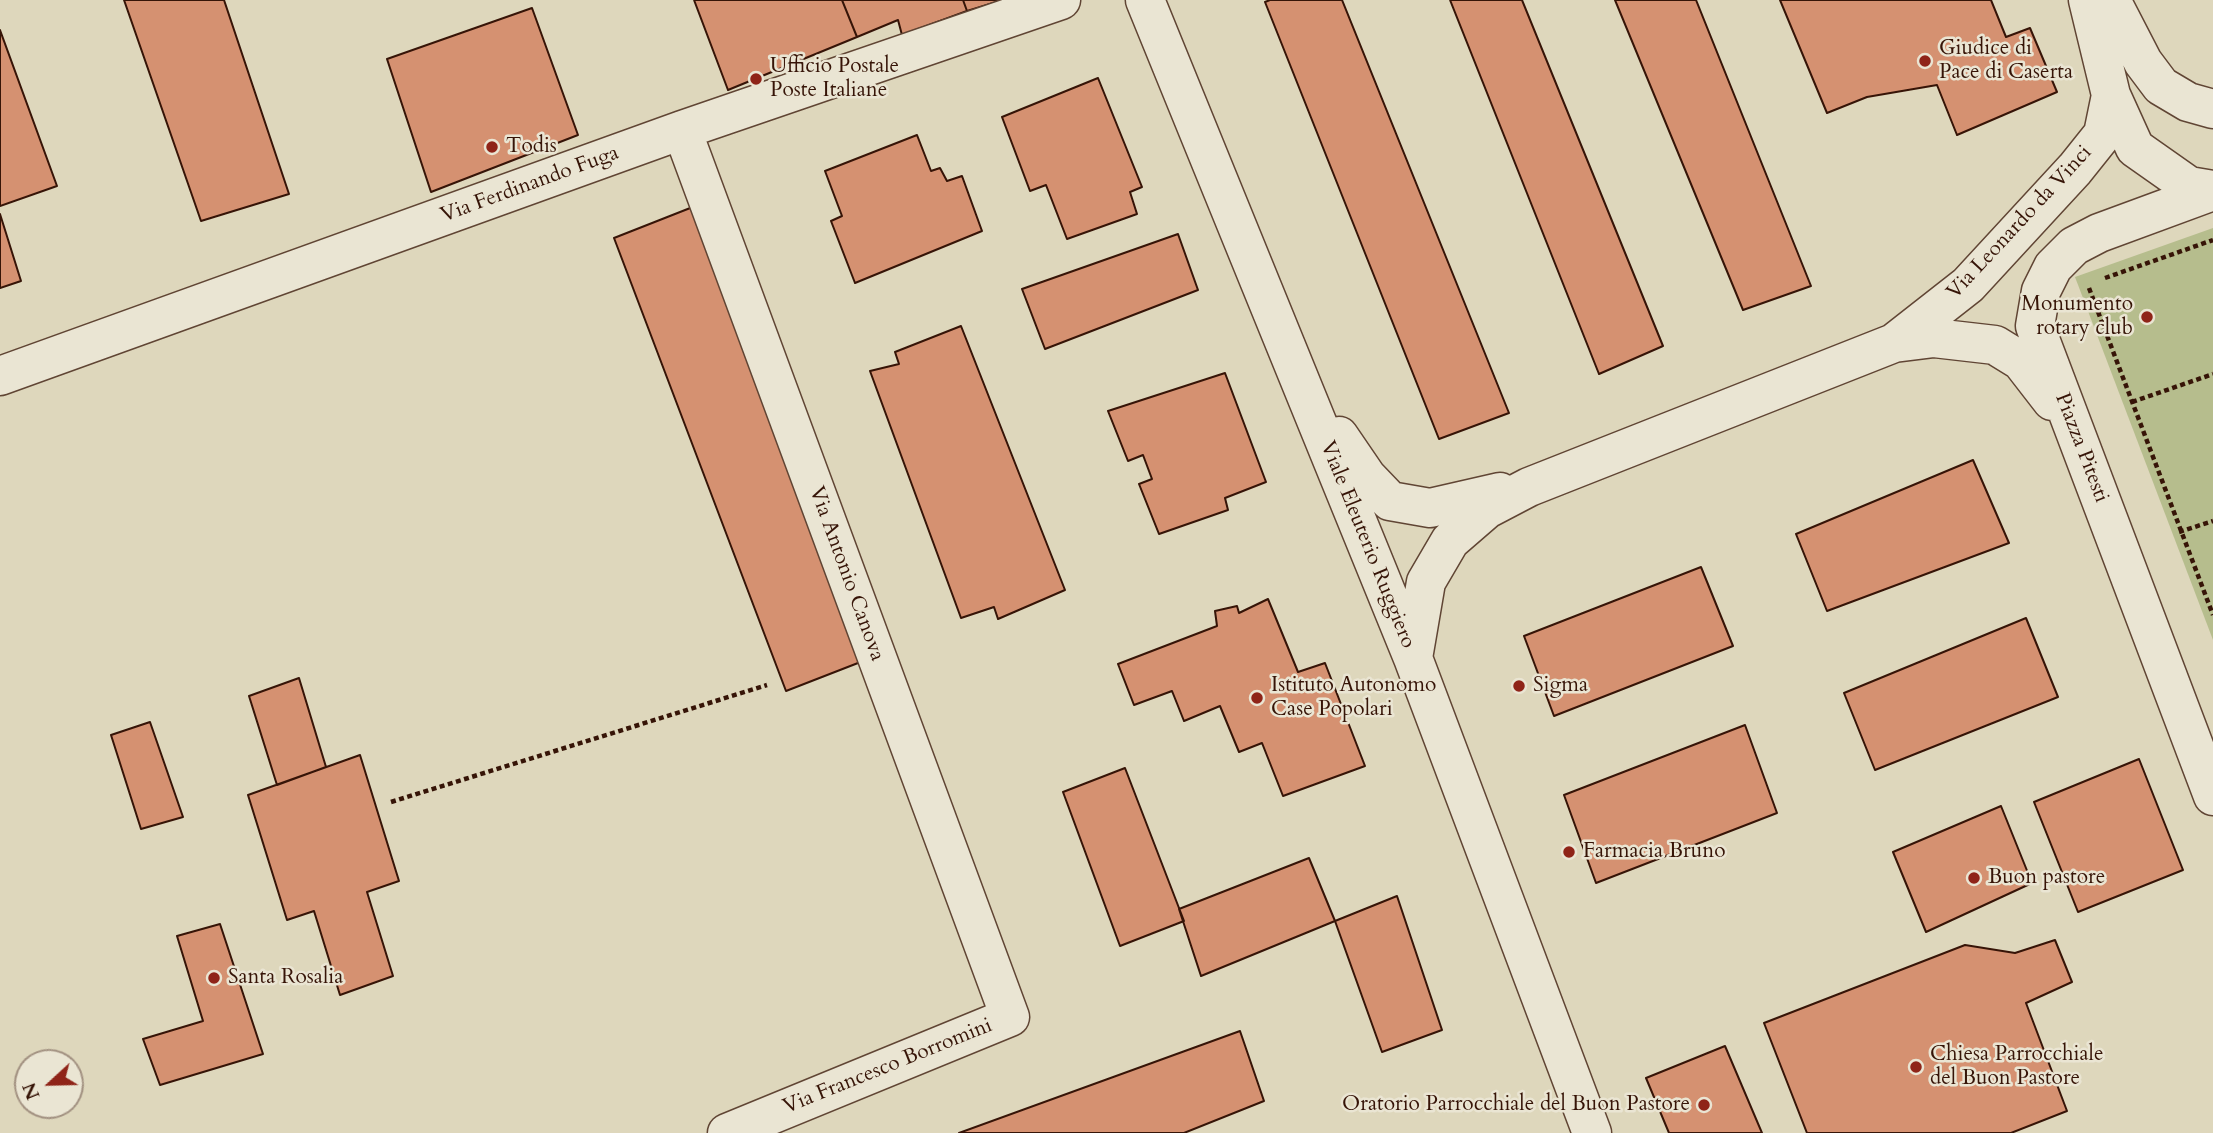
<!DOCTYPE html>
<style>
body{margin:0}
#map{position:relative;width:2213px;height:1133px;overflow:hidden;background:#ded7bc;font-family:Cardo,serif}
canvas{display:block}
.north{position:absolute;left:14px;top:1049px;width:70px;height:70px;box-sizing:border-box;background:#eae5d3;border:2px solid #a29181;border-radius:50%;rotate:248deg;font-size:19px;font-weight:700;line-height:28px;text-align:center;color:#361407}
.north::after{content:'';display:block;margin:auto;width:24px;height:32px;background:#8f2418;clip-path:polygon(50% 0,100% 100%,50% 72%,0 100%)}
</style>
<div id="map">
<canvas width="2213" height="1133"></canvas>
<div class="north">N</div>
</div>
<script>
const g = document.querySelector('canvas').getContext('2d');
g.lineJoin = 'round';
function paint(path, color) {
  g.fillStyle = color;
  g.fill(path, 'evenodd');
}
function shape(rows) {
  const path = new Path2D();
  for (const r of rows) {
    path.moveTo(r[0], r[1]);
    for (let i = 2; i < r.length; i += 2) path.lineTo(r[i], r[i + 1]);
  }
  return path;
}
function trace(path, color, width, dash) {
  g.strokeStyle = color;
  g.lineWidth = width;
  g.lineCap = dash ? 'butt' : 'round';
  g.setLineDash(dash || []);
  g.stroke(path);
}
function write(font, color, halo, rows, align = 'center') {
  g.font = font + ' Cardo,serif';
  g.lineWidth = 5;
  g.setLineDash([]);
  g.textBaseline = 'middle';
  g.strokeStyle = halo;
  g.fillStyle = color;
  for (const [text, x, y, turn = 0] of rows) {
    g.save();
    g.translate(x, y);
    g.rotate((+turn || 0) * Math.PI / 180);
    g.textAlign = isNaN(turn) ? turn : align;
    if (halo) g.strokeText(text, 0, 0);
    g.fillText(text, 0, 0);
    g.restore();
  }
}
const green = shape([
 [2213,228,2213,640,2075,277]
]);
const building = shape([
 [124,0,224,0,289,194,201,221,124,0],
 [694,0,842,0,857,37,728,90,694,0],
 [842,0,963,0,967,11,902,35,898,20,857,37,842,0],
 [963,0,1003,0,967,11,963,0],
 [1270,0,1342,0,1509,413,1439,439,1265,2,1270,0],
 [1450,0,1522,0,1663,346,1599,374,1450,0],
 [1615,0,1696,0,1811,286,1743,310,1615,0],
 [1780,0,1991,0,2006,37,2030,28,2057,92,1957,135,1937,85,1867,97,1827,113,1780,0],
 [532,8,578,135,431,192,387,59,532,8],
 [0,30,57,186,0,206,0,30],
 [1098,78,1142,187,1130,192,1137,214,1067,239,1046,185,1030,191,1002,117,1098,78],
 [917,135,931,171,940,168,947,181,962,176,982,231,855,283,831,221,842,216,825,171,917,135],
 [708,201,876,656,786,691,614,238,708,201],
 [0,214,21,281,0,288,0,214],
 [1178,234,1198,290,1045,349,1022,289,1178,234],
 [961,326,1065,590,998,619,994,607,961,618,870,371,899,364,895,352,961,326],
 [1225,373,1266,482,1225,498,1228,510,1159,534,1139,484,1152,479,1143,455,1128,461,1108,411,1225,373],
 [1973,460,2009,543,1827,611,1796,534,1973,460],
 [1701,567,1733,646,1554,716,1524,636,1701,567],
 [1268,599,1298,672,1325,663,1365,766,1283,796,1262,743,1239,752,1220,706,1184,721,1172,691,1134,705,1118,664,1217,626,1215,611,1237,606,1239,613,1268,599],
 [2026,618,2058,697,1875,770,1844,693,2026,618],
 [299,678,326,767,277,785,249,696,299,678],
 [150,722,183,817,141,829,111,735,150,722],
 [1745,725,1777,813,1596,883,1564,795,1745,725],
 [360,755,399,881,367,892,393,976,340,995,314,911,287,920,248,795,360,755],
 [2139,759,2183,870,2078,912,2034,802,2139,759],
 [1125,768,1184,921,1120,946,1063,792,1125,768],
 [2001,806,2032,883,1926,932,1893,852,2001,806],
 [1309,858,1335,921,1201,976,1179,909,1309,858],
 [1397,896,1442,1030,1382,1052,1335,921,1397,896],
 [220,924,263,1054,160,1085,143,1039,203,1021,177,936,220,924],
 [2055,940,2072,982,2026,1003,2067,1111,2011,1133,1807,1133,1764,1023,1965,945,2015,953,2055,940],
 [1240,1031,1264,1101,1184,1133,959,1133,1240,1031],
 [1725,1046,1762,1133,1669,1133,1646,1078,1725,1046]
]);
const path = shape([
 [2105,278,2213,240],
 [2089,288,2213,615],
 [2132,402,2213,374],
 [2179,532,2213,521],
 [391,802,767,685]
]);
const minor = shape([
 [1145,0,1413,658,1592,1133],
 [2111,0,2143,62,2161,86,2188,102,2213,109],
 [2111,95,2135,148,2189,186,2213,190],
 [682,130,1010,1017,727,1133],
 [2213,191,2099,233,2074,246,2053,267,2041,291,2035,326,2213,796],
 [1894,343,1934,338,1995,345,2021,361,2052,401],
 [0,376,682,130,1061,0],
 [1339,436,1367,477,1390,501,1430,508,1500,492],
 [1413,658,1426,582,1450,541,1487,509,1529,487,1894,343,1968,285,2075,169,2103,134,2111,95,2088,0]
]);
const markers = [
 [1925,61,7,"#8f2418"],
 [756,79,7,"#8f2418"],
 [492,147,7,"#8f2418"],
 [2147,317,7,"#8f2418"],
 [1519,686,7,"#8f2418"],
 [1257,698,7,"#8f2418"],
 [1569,852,7,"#8f2418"],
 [1974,878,7,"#8f2418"],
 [214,978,7,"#8f2418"],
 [1916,1067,7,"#8f2418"],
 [1704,1105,7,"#8f2418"]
];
const poiNames = [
 ["Giudice di",1939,49],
 ["Pace di Caserta",1939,73],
 ["Ufficio Postale",770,67],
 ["Poste Italiane",770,91],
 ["Todis",506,147],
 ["Monumento",2133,305,"right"],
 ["rotary club",2133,329,"right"],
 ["Istituto Autonomo",1271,686],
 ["Case Popolari",1271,710],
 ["Sigma",1533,686],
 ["Farmacia Bruno",1583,852],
 ["Buon pastore",1988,878],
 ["Santa Rosalia",228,978],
 ["Chiesa Parrocchiale",1930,1055],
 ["del Buon Pastore",1930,1079],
 ["Oratorio Parrocchiale del Buon Pastore",1690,1105,"right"]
];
const streetNames = [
 ["Via Ferdinando Fuga",530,185,-20],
 ["Via Leonardo da Vinci",2020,223,-47],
 ["Piazza Pitesti",2081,448,69],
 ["Viale Eleuterio Ruggiero",1367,545,68],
 ["Via Antonio Canova",846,574,70],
 ["Via Francesco Borromini",888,1067,-22]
];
paint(green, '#b6bd8d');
paint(building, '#d59171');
trace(building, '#361407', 2);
trace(minor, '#604534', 41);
trace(path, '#361407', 4.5, [5, 3.5]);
trace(minor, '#eae5d3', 38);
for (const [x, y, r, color] of markers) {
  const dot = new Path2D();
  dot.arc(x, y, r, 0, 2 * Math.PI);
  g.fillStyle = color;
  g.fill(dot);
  trace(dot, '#eae5d3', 2.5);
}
write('21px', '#361407', '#eae5d3', poiNames, 'left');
write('21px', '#361407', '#eae5d3', streetNames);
</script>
